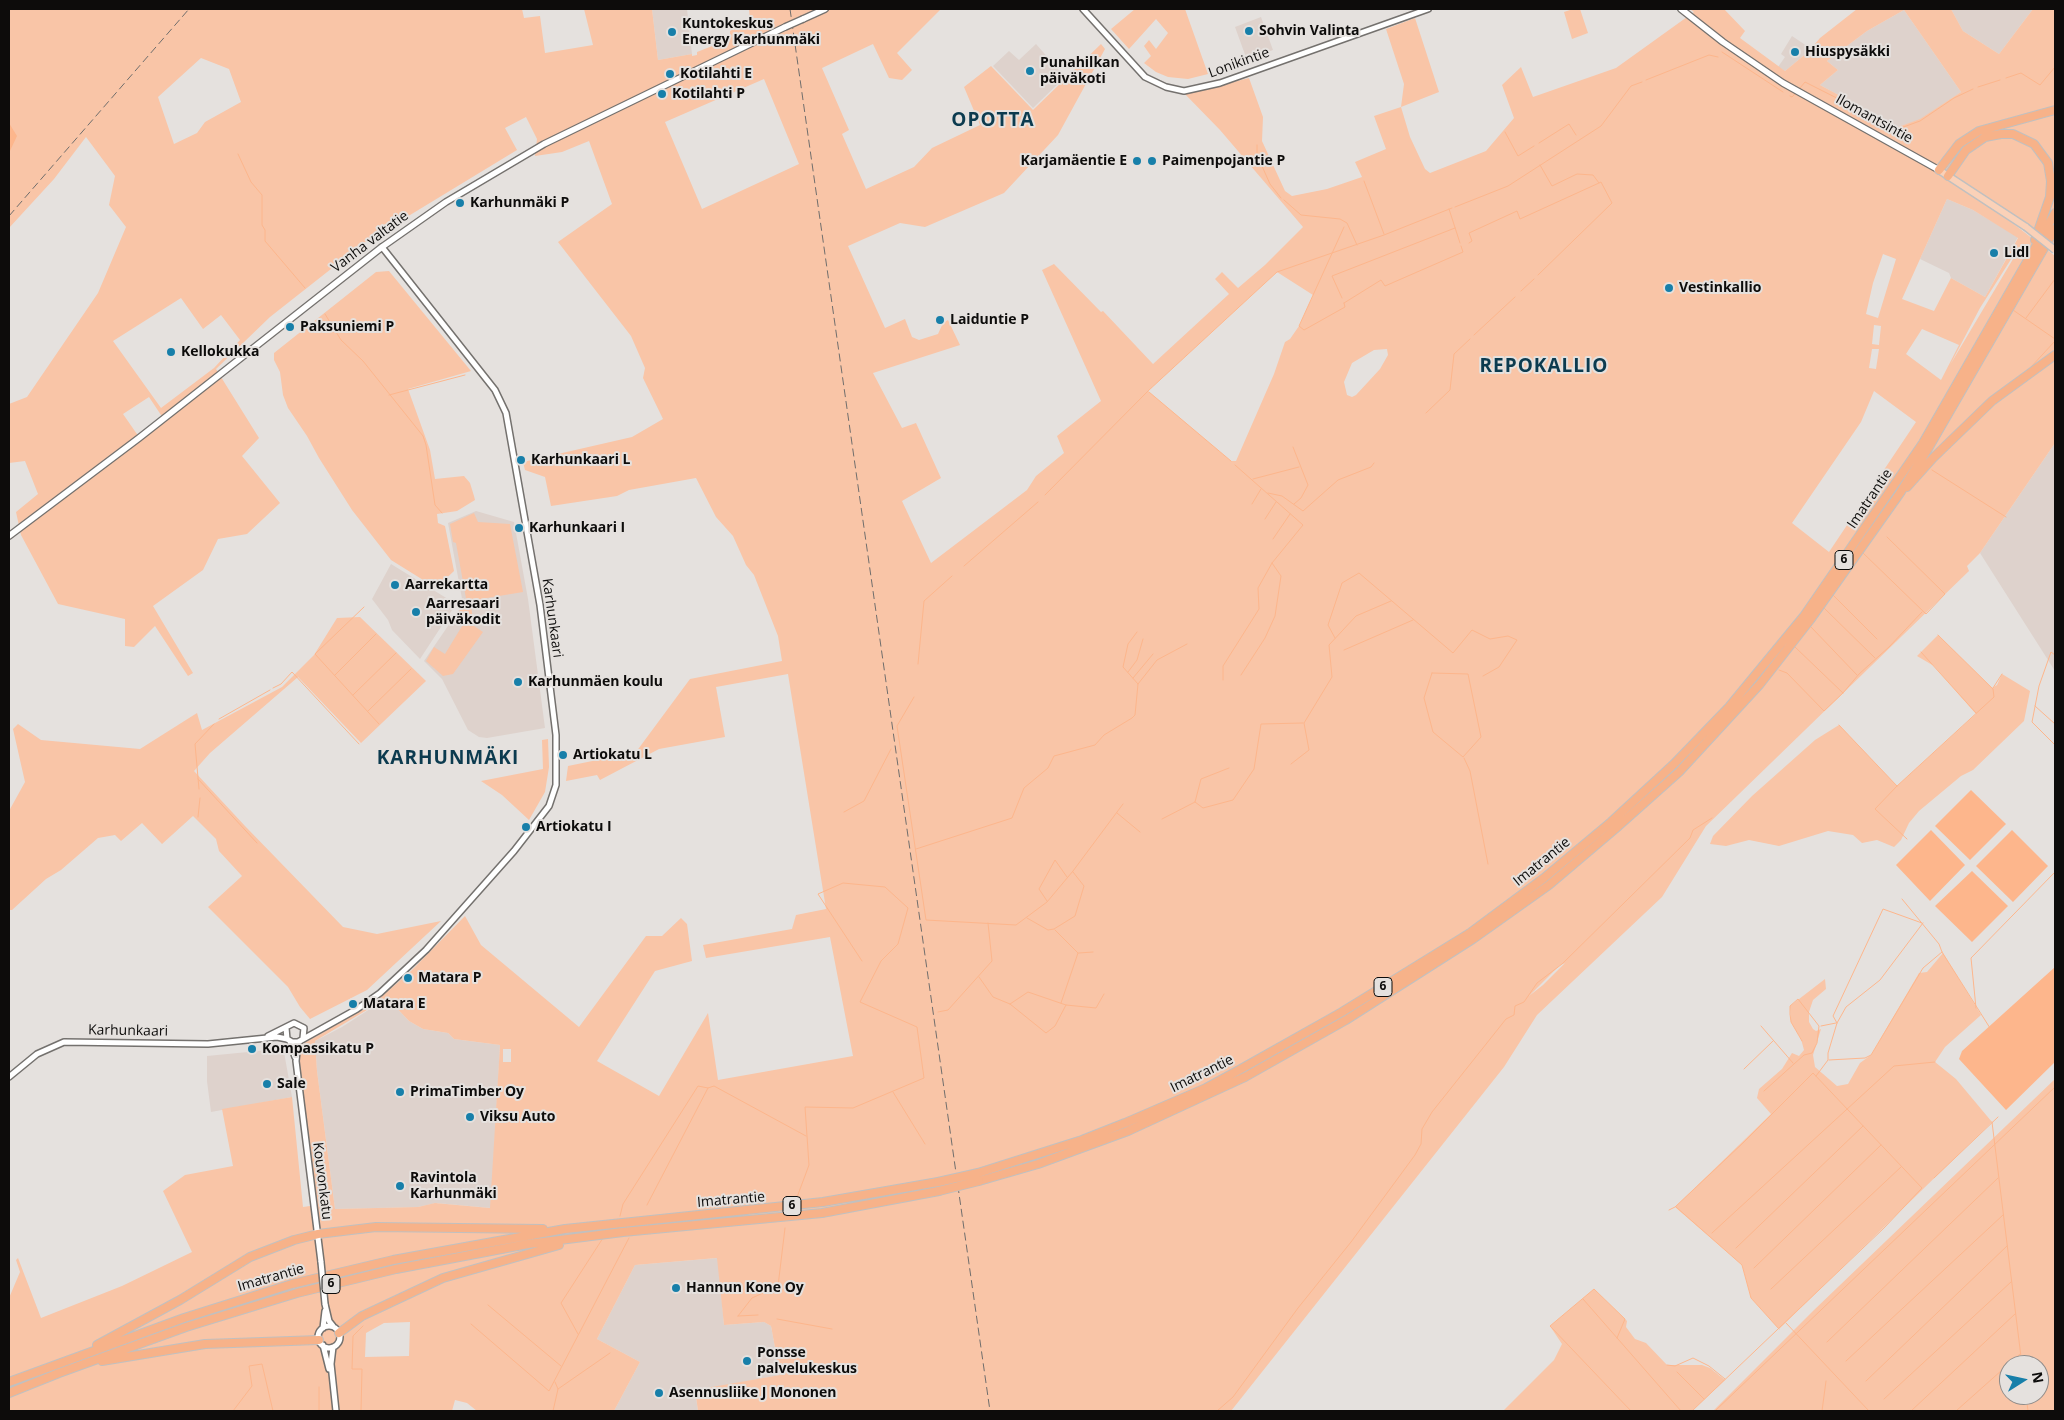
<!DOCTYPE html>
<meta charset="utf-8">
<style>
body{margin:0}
#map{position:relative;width:2064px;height:1420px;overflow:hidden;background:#e5e1de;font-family:"Open Sans",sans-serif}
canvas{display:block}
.frame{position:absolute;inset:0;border:10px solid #0d0c0b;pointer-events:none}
.north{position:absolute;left:1999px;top:1355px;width:50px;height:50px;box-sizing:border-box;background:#e5e1de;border:1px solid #8f8c8a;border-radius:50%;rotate:80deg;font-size:14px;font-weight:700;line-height:20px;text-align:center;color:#0d0c0b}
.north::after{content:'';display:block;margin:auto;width:18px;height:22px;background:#177fa9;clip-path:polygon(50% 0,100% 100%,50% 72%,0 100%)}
</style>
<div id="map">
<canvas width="2064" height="1420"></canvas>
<div class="frame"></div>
<div class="north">N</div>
</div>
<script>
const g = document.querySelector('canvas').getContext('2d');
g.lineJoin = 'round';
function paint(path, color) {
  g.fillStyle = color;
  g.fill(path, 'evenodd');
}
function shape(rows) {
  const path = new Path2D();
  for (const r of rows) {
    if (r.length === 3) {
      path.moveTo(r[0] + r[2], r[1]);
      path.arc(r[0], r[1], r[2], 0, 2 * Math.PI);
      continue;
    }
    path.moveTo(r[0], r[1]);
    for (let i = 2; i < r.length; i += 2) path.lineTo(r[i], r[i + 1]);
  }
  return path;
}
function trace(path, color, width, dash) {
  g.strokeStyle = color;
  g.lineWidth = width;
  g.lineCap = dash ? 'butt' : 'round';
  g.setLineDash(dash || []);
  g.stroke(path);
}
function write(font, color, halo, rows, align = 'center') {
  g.font = font + ' "Open Sans",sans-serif';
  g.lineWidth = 4;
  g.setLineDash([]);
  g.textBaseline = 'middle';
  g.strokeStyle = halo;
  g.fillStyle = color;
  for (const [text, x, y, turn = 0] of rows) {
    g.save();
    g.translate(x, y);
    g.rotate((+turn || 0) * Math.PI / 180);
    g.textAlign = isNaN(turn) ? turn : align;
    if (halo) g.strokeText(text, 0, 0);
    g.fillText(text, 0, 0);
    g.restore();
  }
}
const built = shape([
 [652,9,687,9,692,54,658,60],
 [1951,9,2033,9,1999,54,1963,31],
 [1904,10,1961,92,1920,120,1898,127,1820,85,1838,70,1827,61,1867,31],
 [1261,17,1273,50,1247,60,1235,27],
 [1792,36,1807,46,1808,52,1785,71,1778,67,1785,57,1781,54],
 [1036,44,1065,77,1033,108,993,66,1009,51,1019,60],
 [1947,199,1973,210,2018,237,1985,297,1951,278,1949,273,1920,259],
 [2055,443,2055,671,1980,553],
 [476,511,514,522,528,599,545,728,487,738,479,737,468,730,442,679,424,661,463,604,448,523],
 [391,564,456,604,420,659,392,630,388,620,372,599],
 [387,998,409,1021,423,1029,448,1033,454,1039,500,1045,491,1208,436,1203,418,1207,335,1209,317,1071,315,1041,342,1027],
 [279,1049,284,1052,292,1097,211,1112,207,1081,207,1056],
 [718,1258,724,1325,764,1322,771,1326,780,1375,695,1391,698,1411,614,1411,640,1362,597,1339,635,1265]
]);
const green = shape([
 [9,9,522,9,524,18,540,16,545,53,593,45,584,9,652,9,658,60,692,54,692,56,697,55,697,52,730,39,730,31,750,20,749,9,941,9,897,53,912,70,902,80,889,78,873,44,822,68,849,130,842,134,866,189,914,167,932,148,980,125,964,87,991,66,1033,110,1101,44,1105,49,1058,135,1004,193,925,227,900,223,848,246,885,328,905,319,912,337,919,340,938,334,943,323,948,320,960,345,873,373,902,428,916,423,941,478,902,501,931,563,1027,490,1036,476,1064,453,1057,436,1101,401,1042,270,1054,264,1101,312,1103,311,1153,364,1229,294,1215,279,1222,272,1238,288,1265,265,1303,227,1220,130,1183,92,1197,91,1249,78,1263,117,1262,141,1285,191,1292,196,1327,189,1362,177,1355,162,1386,149,1374,116,1401,107,1404,84,1386,29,1415,18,1439,92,1401,107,1410,137,1425,169,1430,173,1486,151,1514,118,1502,85,1521,67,1533,97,1616,68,1694,12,1690,9,1724,9,1745,31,1740,38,1785,71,1808,52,1820,38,1857,9,1951,9,1963,31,1999,54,2033,9,2055,9,2055,246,2039,233,2051,198,2049,163,2021,135,1984,137,1948,173,2055,256,2055,443,1980,553,1967,566,1969,571,1706,826,1662,897,1537,1015,1504,1067,1231,1411,698,1411,695,1390,780,1375,771,1326,764,1322,724,1325,717,1258,635,1265,597,1339,640,1362,614,1411,477,1411,467,1403,455,1400,452,1411,9,1411,9,1298,20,1272,16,1260,18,1258,41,1318,122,1286,192,1252,163,1191,185,1175,233,1166,222,1109,292,1097,303,1207,317,1205,299,1057,301,1045,373,1004,411,971,465,916,481,945,579,1027,646,936,662,936,681,918,687,924,692,961,655,971,597,1061,659,1096,708,1013,718,1080,853,1056,830,937,706,958,703,945,792,929,796,915,826,909,788,674,716,687,725,737,659,749,600,780,597,775,566,781,568,766,636,752,690,679,782,661,778,636,754,575,746,565,733,536,716,517,696,478,629,490,617,496,551,506,545,477,525,470,523,462,632,437,663,419,643,378,645,368,631,336,558,242,612,204,589,141,562,152,535,156,537,139,526,117,505,128,517,150,364,243,270,317,216,369,259,438,242,456,280,503,247,534,218,539,203,570,153,606,193,673,188,676,155,626,134,647,125,646,125,619,58,604,21,535,16,512,38,494,25,461,9,463,9,404,27,397,98,293,126,227,109,205,115,176,86,137,54,179,9,228],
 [1904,10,1961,92,1920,119,1898,127,1820,85,1838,70,1827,61,1867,31],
 [201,58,229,69,241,102,205,122,197,133,174,144,158,97],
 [764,79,799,164,702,209,665,122],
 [1947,199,1973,210,2018,238,1985,297,1951,278,1934,311,1902,299],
 [2015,253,2016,254,1950,365,1980,308],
 [1883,254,1896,259,1878,318,1866,314,1873,283],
 [1277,272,1313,295,1299,326,1290,339,1285,342,1274,374,1236,461,1231,461,1148,391],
 [181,298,203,329,221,315,240,340,214,368,161,408,113,341],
 [1874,325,1881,326,1879,345,1872,344],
 [1922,329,1959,345,1941,380,1906,354],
 [1387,349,1388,355,1380,369,1356,395,1352,397,1347,395,1344,382,1352,363,1374,350],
 [1872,349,1879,349,1876,369,1869,368],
 [1874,391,1916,422,1829,552,1792,523,1861,422],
 [149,397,163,418,139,437,123,414],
 [1565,963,1543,985,1529,996,1559,966],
 [387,998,409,1021,423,1029,448,1033,454,1039,500,1045,490,1208,435,1203,418,1207,335,1209,317,1071,315,1041],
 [503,1049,511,1049,511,1062,503,1062],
 [410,1322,409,1356,365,1357,366,1333,384,1323],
 [1135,9,1185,9,1208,74,1188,79,1168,77,1156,72,1144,63,1151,56,1144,46,1149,40,1156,49,1168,33,1156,19,1129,49,1111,29],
 [1573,9,1580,9,1588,33,1572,39,1564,12],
 [2001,135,2027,141,2046,164,2050,189,2037,232,1950,175,1957,163,1979,142],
 [389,271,471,371,408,389,430,450,435,479,464,476,470,483,474,496,475,500,457,511,437,514,438,523,445,526,454,571,436,588,391,560,352,510,319,458,307,436,288,408,283,395,280,372,274,360,274,353,376,272],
 [474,513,478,522,510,524,523,592,481,599,471,606,474,626,483,632,453,674,443,676,426,661,434,647,445,654,467,618,458,612,467,604,456,543,453,542,450,524],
 [360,617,426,681,361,743,298,677,210,753,194,771,245,826,343,927,377,934,441,921,367,990,310,1019,300,1007,288,987,208,907,242,876,219,851,216,839,193,816,162,844,142,823,121,841,115,835,98,838,61,870,46,879,12,910,9,910,9,811,25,782,13,729,18,724,41,740,140,749,197,713,202,730,282,687,314,655,337,618],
 [1938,635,1992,688,1997,685,2002,674,2030,691,2024,721,1973,770,1961,776,1919,811,1909,823,1901,840,1894,847,1877,840,1862,843,1853,835,1828,831,1779,846,1749,840,1726,846,1710,844,1713,836,1752,796,1815,740,1839,725,1897,786,1976,714,1934,666,1917,656],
 [548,739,549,767,545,792,529,820,502,795,481,781,543,769,542,740],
 [1943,953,1981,1015,1945,1047,1935,1062,1956,1079,1992,1122,1779,1329,1751,1298,1742,1265,1675,1207,1771,1114,1757,1098,1759,1089,1782,1069,1792,1053,1799,1056,1804,1050,1801,1039,1791,1022,1790,1006,1825,979,1826,989,1813,1000,1809,1012,1809,1022,1813,1029,1816,1031,1821,1029,1813,1055,1815,1067,1837,1086,1848,1084,1860,1063,1871,1055,1919,973,1927,972],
 [2055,1079,2055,1411,1713,1411,1814,1310],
 [2009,1365,2039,1365,2039,1395,2009,1395],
 [1594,1289,1627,1321,1626,1327,1635,1339,1646,1343,1667,1365,1702,1365,1710,1368,1725,1380,1692,1411,1503,1411,1554,1360,1562,1344,1550,1326]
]);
const water = shape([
 [9,123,17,136,9,153],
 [1971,790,2006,824,1970,860,1935,826],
 [1931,830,1965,865,1930,901,1896,865],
 [2012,830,2048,866,2013,902,1976,866],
 [1972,871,2008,906,1972,942,1935,906],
 [2055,967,2055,1062,2006,1110,1959,1059,1962,1051]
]);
const stream = shape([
 [1722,52,1783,92],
 [2006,78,2021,73,2040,85,2055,67],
 [1646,80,1709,55,1718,57],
 [1978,87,2000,80],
 [1800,88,1805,82,1898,129,1920,121,1954,98,1973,89],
 [1790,96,1792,97,1795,94],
 [1505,132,1518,156,1534,146],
 [1539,143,1569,124,1576,135],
 [1257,145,1257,155,1270,184,1281,198],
 [238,154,251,182,262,195,262,225,265,230,265,241,305,288],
 [1364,181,1384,234],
 [1284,200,1301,215,1340,219,1347,223,1357,245],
 [1455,207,1508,186,1601,126,1631,86,1642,82],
 [1449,209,1460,243],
 [1469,243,1472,241,1469,233,1517,211,1520,219,1599,183],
 [1538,275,1612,203,1601,182,1599,183,1593,175,1577,174,1552,186,1540,165],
 [1521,291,1534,279],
 [1342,298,1332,276,1455,228],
 [1344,303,1345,307,1304,330,1299,326,1344,227],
 [1344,303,1381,280,1385,286,1463,252,1461,246],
 [2013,310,2055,339],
 [325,314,341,340,363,361,423,436,426,445,435,505,442,513],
 [2026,318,2055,279],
 [1474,335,1515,297],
 [2031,367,2055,341],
 [1149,392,1231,461],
 [389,395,465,375],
 [1426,413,1450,390,1454,354,1470,339],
 [1293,447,1308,485,1301,498,1294,504],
 [1932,470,2006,517],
 [1253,479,1299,467],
 [1268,493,1282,496,1303,511,1338,480,1371,467,1374,463],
 [1045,495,1148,391,1277,272,1384,235,1452,208],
 [1252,504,1261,489],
 [1265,519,1276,502],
 [1273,539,1290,514],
 [1862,552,1926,614,1945,594,1887,537],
 [964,566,1038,502],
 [1833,595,1877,639],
 [364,607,315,654,379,724],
 [1824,608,1875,658],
 [1811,627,1857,675],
 [1335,638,1328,625,1342,583,1359,573,1453,653,1472,630,1490,639,1508,636,1517,640,1499,667,1483,676],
 [1795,647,1843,693],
 [1344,650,1413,620],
 [1921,652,1976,713],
 [2055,655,2051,652,2039,686,2032,722,2055,745],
 [918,664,924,601,952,576],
 [1779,670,1787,673,1824,711,1843,693,1859,674,1889,647,1922,612],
 [1128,672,1137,660,1143,639],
 [1432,673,1468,674,1481,737,1463,757,1433,732,1424,698,1432,673],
 [335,675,376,634],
 [1241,675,1265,638,1275,616,1281,576,1272,563],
 [1133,678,1153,654],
 [1223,680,1223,666,1259,609,1258,588,1272,563,1303,525,1235,465],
 [1138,684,1157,660,1187,644],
 [273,688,281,684,292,672,359,744],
 [1993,688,2002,674],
 [353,695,396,653],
 [914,697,897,726,926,920,1016,925,1047,902,1073,871,1123,804],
 [2035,706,2055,724],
 [368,711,411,669],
 [219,719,270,690],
 [1839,725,1897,786],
 [1464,758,1470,771,1488,864],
 [1291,764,1309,750,1304,723,1332,677,1329,645,1356,616,1391,601],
 [198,779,257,843],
 [199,789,195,744,214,724],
 [1195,802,1203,808,1233,800,1254,769,1261,724,1303,723],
 [844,812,864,801,891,749],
 [1117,813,1140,832],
 [198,817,200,798],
 [1162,819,1195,802,1201,779,1229,768],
 [1907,839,1875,809,1897,786,1994,697,1993,689,1938,635],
 [916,849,1012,818,1024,788,1048,768,1054,756,1095,745,1104,735,1132,718,1135,715,1138,684,1123,667,1128,644,1137,632],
 [1902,899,1939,944,1942,952,1990,1028],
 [1047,901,1039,889,1055,860,1067,877],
 [1027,918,1048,930,1054,929,1075,916,1084,886,1073,872],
 [1055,930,1078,953],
 [1079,953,1093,952],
 [979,977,993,997,1010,1004,1046,1033,1055,1026,1066,1005],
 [1061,1003,1078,953],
 [1010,1004,1028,992,1066,1005,1096,1008,1104,994],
 [1976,1008,1971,958,2055,872],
 [938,1012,948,1010,992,961,988,923],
 [1837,1023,1833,1016,1883,909,1922,923],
 [1761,1026,1793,1063],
 [1821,1026,1836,1023],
 [1829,1060,1865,1058,1871,1055,1923,968,1942,952],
 [1744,1069,1773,1041],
 [1816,1076,1828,1060,1828,1053,1837,1023,1846,1007,1880,980,1923,923],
 [1764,1091,1804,1055,1812,1053,1817,1043,1819,1026,1798,999,1790,1006,1790,1014,1791,1022,1802,1041],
 [893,1092,925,1144],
 [1992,1122,2022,1365],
 [1934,1178,1998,1117],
 [796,1200,809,1165,805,1107,853,1108,924,1078,917,1027,860,1002,881,961,898,944,908,908,885,887,843,883,818,894,862,961],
 [647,1205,708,1088],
 [1676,1207,1742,1265,1751,1298,1779,1329],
 [1669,1210,1675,1207,1744,1142,1813,1073,1922,1188,1884,1228,1692,1411],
 [620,1216,623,1204,698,1086,708,1088,714,1086,806,1136],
 [1712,1233,1894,1066,1935,1062],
 [1736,1248,1863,1126],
 [1754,1268,1881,1145],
 [1771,1289,1901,1167],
 [1583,1299,1681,1411],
 [488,1305,561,1366],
 [738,1316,752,1298,778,1286,785,1228],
 [738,1316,758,1315],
 [777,1319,832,1329],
 [1786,1323,1869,1411],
 [471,1324,549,1391,629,1238],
 [578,1334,561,1303,603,1238],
 [1617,1338,1625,1319,1594,1289,1550,1326,1631,1411],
 [1827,1342,1998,1178],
 [1846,1361,2003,1215],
 [1667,1365,1675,1366,1693,1358,1709,1366,1725,1379],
 [1677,1372,1704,1399],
 [1866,1381,2007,1246],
 [558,1389,610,1353],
 [2026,1395,2028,1411],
 [1884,1399,2011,1282],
 [233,1411,252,1386,249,1366,262,1364,273,1411],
 [319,1411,319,1387],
 [361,1411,362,1369,352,1369,353,1336,363,1326],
 [553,1411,558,1389,555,1382],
 [1217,1411,1233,1397,1298,1308,1351,1242,1415,1155,1421,1144,1422,1129,1432,1112,1506,1019,1514,1015,1515,1006,1524,1002,1537,983,1562,964,1690,838,1693,830,1712,818],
 [1715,1411,2055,1087],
 [1822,1411,1826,1381],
 [1911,1411,2015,1314],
 [1956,1411,2020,1354]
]);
const tertiary = shape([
 [1083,9,1145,77,1166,87,1184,91,1220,83,1428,9],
 [286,1028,287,1039,292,1042,298,1042,357,1009,380,993,426,950,514,851,549,806,556,785,556,735,540,605,506,413,495,390,382,247],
 [268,1036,294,1023,304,1028,303,1038],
 [290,1041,295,1057],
 [298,1042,296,1061,321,1262],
 [9,1077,37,1054,64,1042,208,1044,277,1037,287,1039],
 [325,1304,329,1321,333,1326],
 [329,1337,11],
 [323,1328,325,1311],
 [323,1345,329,1369],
 [333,1347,331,1364,336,1411]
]);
const secondary = shape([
 [1681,9,1723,42,1783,83,1939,170],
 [803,19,825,9],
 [9,536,139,438,382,247,446,202,544,144,785,27]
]);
const primary = shape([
 [1939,170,2026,227]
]);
const motorway = shape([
 [1939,170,1959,144,1979,131,2055,110],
 [1948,176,1966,150,1985,137,2001,134,2013,134,2034,144,2048,163,2051,181,2050,197,2035,240],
 [1907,487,1933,458,1992,401,2055,355],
 [978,1173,1082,1140,1125,1123,1206,1088,1241,1069,1342,1012,1470,933,1544,878,1611,822,1674,764,1729,707,1804,616,1923,443,2055,213],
 [979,1181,1038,1164,1128,1131,1245,1077,1346,1020,1473,939,1549,885,1615,829,1679,772,1760,684,1810,620,1900,493,1929,447,2055,229],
 [339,1333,362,1316,443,1278,559,1245],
 [97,1345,180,1300,250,1257,294,1240,318,1234,376,1227,543,1229],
 [102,1361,205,1344,319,1340],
 [9,1382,184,1318,292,1284,393,1260,565,1229,823,1202,938,1182],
 [9,1393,59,1373,186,1327,297,1293,396,1269,528,1244,623,1232,822,1213,939,1191]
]);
const rail = shape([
 [790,9,990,1411],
 [9,216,189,9]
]);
const tertiaryBridge = shape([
 [321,1262,325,1304]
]);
const secondaryBridge = shape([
 [785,27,803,19]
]);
const primaryBridge = shape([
 [2026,227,2055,250]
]);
const motorwayBridge = shape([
 [938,1182,978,1173],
 [939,1191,979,1181]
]);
const markers = [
 [1249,31,5,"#177fa9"],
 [672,32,5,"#177fa9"],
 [1795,52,5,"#177fa9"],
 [1030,71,5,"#177fa9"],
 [670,74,5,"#177fa9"],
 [662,94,5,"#177fa9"],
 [1137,161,5,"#177fa9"],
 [1152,161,5,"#177fa9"],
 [460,203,5,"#177fa9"],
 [1994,253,5,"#177fa9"],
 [1669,288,5,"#177fa9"],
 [940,320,5,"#177fa9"],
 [290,327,5,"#177fa9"],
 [171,352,5,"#177fa9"],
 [521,460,5,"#177fa9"],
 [519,528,5,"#177fa9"],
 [395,585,5,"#177fa9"],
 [416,612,5,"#177fa9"],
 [518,682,5,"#177fa9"],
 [563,755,5,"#177fa9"],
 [526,827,5,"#177fa9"],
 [408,978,5,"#177fa9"],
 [353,1004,5,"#177fa9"],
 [252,1049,5,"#177fa9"],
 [267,1084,5,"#177fa9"],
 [400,1092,5,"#177fa9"],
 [470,1117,5,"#177fa9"],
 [400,1186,5,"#177fa9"],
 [676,1288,5,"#177fa9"],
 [747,1361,5,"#177fa9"],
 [659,1393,5,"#177fa9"]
];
const shields = [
 [1844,560,18],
 [1383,987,18],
 [792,1206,18],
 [331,1284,18]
];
const shieldNames = [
 ["6",1844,560],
 ["6",1383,987],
 ["6",792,1206],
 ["6",331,1284]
];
const poiNames = [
 ["Kuntokeskus",682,24],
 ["Energy Karhunmäki",682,40],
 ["Sohvin Valinta",1259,31],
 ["Hiuspysäkki",1805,52],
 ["Punahilkan",1040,63],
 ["päiväkoti",1040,79],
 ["Kotilahti E",680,74],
 ["Kotilahti P",672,94],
 ["Karjamäentie E",1127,161,"right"],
 ["Paimenpojantie P",1162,161],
 ["Karhunmäki P",470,203],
 ["Lidl",2004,253],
 ["Vestinkallio",1679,288],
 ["Laiduntie P",950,320],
 ["Paksuniemi P",300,327],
 ["Kellokukka",181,352],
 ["Karhunkaari L",531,460],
 ["Karhunkaari I",529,528],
 ["Aarrekartta",405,585],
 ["Aarresaari",426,604],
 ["päiväkodit",426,620],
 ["Karhunmäen koulu",528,682],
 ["Artiokatu L",573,755],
 ["Artiokatu I",536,827],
 ["Matara P",418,978],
 ["Matara E",363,1004],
 ["Kompassikatu P",262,1049],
 ["Sale",277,1084],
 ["PrimaTimber Oy",410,1092],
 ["Viksu Auto",480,1117],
 ["Ravintola",410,1178],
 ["Karhunmäki",410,1194],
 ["Hannun Kone Oy",686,1288],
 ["Ponsse",757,1353],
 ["palvelukeskus",757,1369],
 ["Asennusliike J Mononen",669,1393]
];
const streetNames = [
 ["Lonikintie",1239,63,-20],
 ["Ilomantsintie",1874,119,29],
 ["Vanha valtatie",370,242,-37],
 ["Imatrantie",1870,499,-56],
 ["Karhunkaari",552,618,82],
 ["Imatrantie",1542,862,-39],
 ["Karhunkaari",128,1031,1],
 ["Imatrantie",1202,1074,-26],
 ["Kouvonkatu",322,1181,83],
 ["Imatrantie",731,1200,-5],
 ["Imatrantie",271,1278,-16]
];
const districtNames = [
 ["OPOTTA",993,121],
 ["REPOKALLIO",1544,367],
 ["KARHUNMÄKI",448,759]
];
paint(built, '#ded2cc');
paint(green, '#f9c5a7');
paint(water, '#fdb68c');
trace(stream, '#fdb68c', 1);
trace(tertiary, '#74716e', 8);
trace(secondary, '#74716e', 8);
trace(primary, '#c0c0c0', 9);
trace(motorway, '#c0c0c0', 10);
trace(tertiary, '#fff', 5);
trace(secondary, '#fff', 5.5);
trace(primary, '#fad1b8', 6);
trace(motorway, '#f7b289', 8);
trace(rail, '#706e6c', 1, [8, 4]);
trace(tertiaryBridge, '#74716e', 8, []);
trace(secondaryBridge, '#74716e', 8, []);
trace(primaryBridge, '#c0c0c0', 9, []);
trace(motorwayBridge, '#c0c0c0', 10, []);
trace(tertiaryBridge, '#fff', 5);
trace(secondaryBridge, '#fff', 5.5);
trace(primaryBridge, '#fad1b8', 6);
trace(motorwayBridge, '#f7b289', 8);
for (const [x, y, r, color] of markers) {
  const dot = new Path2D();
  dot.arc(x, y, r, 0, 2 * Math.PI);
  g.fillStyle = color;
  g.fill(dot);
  trace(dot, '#e5e1de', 2);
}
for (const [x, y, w] of shields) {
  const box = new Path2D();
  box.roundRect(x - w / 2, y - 9.5, w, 19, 4);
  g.fillStyle = '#e5e1de';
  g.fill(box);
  trace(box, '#0d0c0b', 1);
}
write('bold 12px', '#0d0c0b', null, shieldNames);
write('bold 14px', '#0d0c0b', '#e5e1de', poiNames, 'left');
write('14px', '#0d0c0b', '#e5e1de', streetNames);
g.letterSpacing = '1px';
write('bold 19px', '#0c3b4f', '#e5e1de', districtNames);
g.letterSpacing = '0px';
</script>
